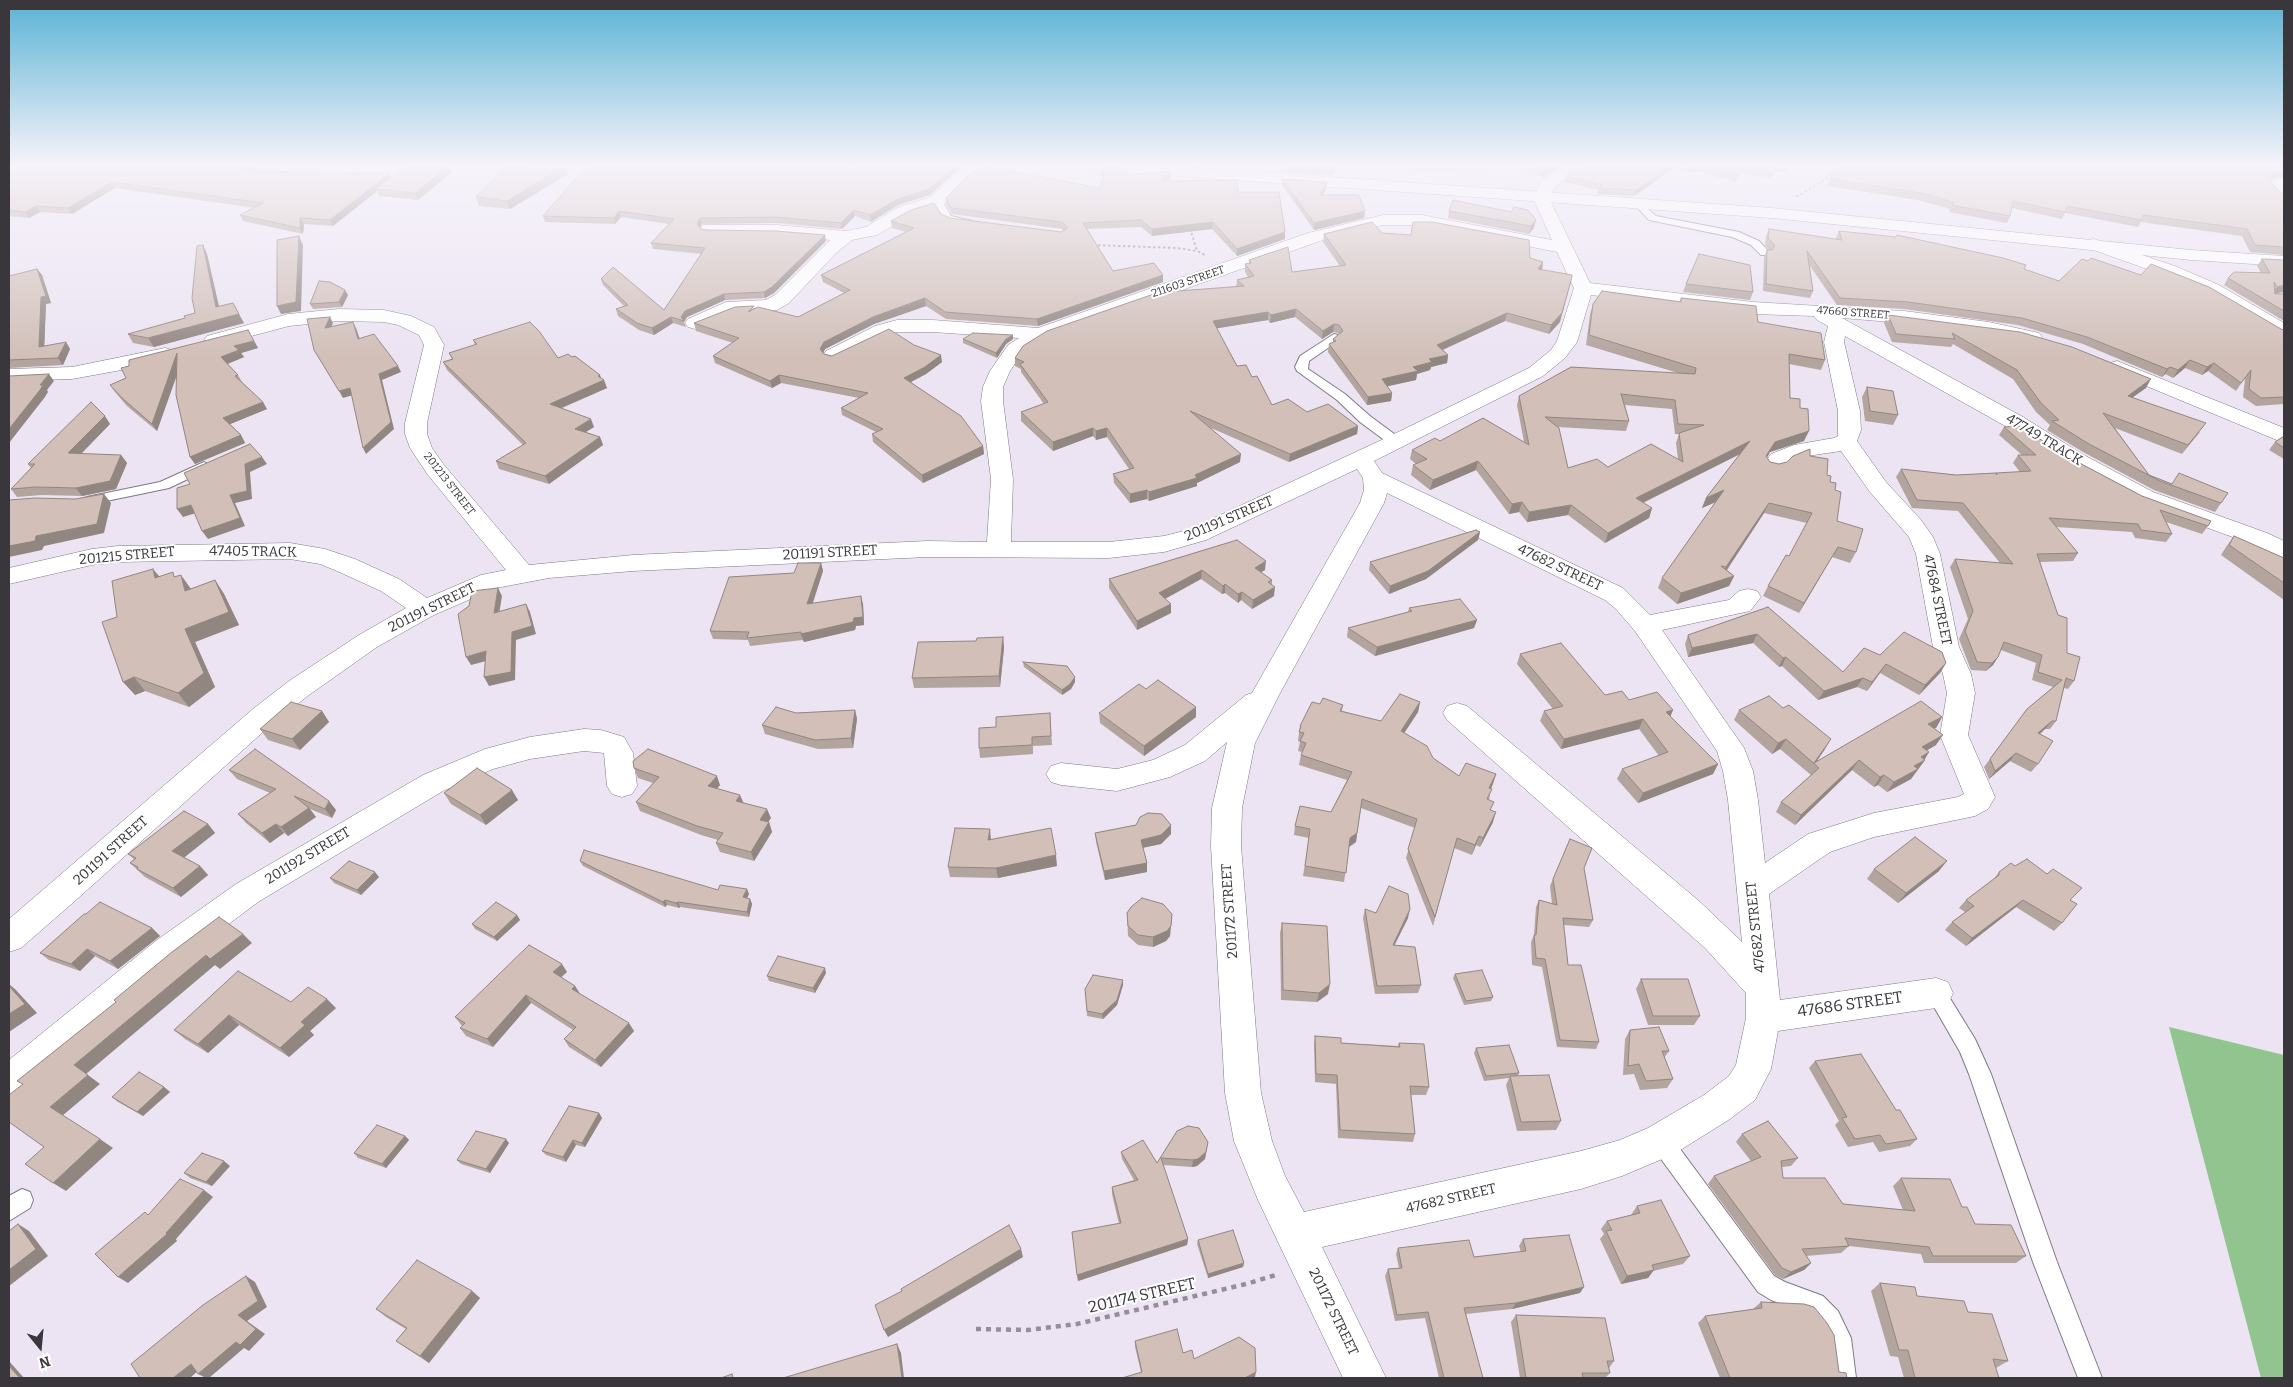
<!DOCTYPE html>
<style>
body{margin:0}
#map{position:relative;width:2293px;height:1387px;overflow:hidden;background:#ece4f3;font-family:Bitter,serif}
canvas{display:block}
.frame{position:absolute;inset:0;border:10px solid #39363c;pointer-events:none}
.north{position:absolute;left:15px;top:1322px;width:50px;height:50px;-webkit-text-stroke:4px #fff;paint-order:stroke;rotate:163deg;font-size:14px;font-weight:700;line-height:20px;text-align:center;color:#39363c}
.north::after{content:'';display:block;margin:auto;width:18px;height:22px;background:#39363c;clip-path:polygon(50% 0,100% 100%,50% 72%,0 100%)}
</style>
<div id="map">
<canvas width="2293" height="1387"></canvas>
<div class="frame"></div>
<div class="north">N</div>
</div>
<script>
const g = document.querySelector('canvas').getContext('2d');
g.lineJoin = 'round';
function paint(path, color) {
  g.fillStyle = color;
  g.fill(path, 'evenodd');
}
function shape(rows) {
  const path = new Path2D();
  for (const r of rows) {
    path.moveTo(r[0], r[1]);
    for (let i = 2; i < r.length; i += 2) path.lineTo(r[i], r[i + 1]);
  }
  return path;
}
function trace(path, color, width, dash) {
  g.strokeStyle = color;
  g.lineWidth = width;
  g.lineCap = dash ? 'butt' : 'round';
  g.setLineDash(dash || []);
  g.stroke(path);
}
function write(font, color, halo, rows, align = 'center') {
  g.font = font + ' Bitter,serif';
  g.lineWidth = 4;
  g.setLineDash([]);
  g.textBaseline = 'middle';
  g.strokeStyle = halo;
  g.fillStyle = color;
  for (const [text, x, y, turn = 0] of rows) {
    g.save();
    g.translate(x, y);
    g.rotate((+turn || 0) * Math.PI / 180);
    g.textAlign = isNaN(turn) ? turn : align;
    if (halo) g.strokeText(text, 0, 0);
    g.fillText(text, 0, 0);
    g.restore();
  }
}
const green = shape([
 [2169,1027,2284,1055,2284,1378,2261,1378]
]);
const pathFar1 = shape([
 [1511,164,1530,174],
 [1796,197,1822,182,1842,164],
 [1190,228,1197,251,1205,255],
 [1093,245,1177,248,1197,251]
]);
const path = shape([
 [976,1329,1028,1330,1077,1324,1246,1284,1279,1274]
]);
const lane = shape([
 [937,198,941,199,951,216,972,221,972,225,943,220,932,201,937,198],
 [1640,202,1656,216,1739,232,1759,241,1770,253,1769,255,1761,255,1751,245,1732,237,1649,220,1635,205,1640,202],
 [1334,334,1338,335,1340,338,1338,341,1309,361,1308,369,1345,394,1370,416,1401,439,1403,442,1401,445,1391,445,1360,422,1337,400,1297,371,1295,367,1300,356,1334,334],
 [204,462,211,466,209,469,169,488,87,505,80,501,87,497,160,482,204,462],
 [1936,984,1943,987,1975,1039,1991,1074,2057,1262,2102,1378,2078,1378,2033,1262,1969,1074,1960,1052,1926,993,1929,987,1936,984],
 [1661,1130,1669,1134,1774,1276,1785,1282,1823,1296,1838,1311,1851,1338,1856,1378,1832,1378,1827,1341,1820,1329,1807,1313,1771,1300,1758,1292,1653,1148,1650,1141,1653,1134,1661,1130],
 [22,1189,30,1192,33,1200,30,1208,9,1221,9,1196,22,1189]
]);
const street = shape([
 [968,164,985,164,943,205,911,215,877,235,852,240,836,253,789,303,777,310,736,312,695,329,688,327,685,323,688,319,726,302,766,300,775,295,830,240,777,235,709,234,703,233,700,229,703,225,777,225,846,231,866,227,899,207,931,197,968,164],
 [1567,164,1585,164,1555,187,1549,198,1590,283,1753,302,1904,311,1989,322,2039,333,2042,337,2039,341,2032,343,1989,334,1904,323,1842,318,2023,417,2082,454,2153,492,2267,533,2284,541,2284,559,2249,543,2137,502,2066,464,2007,427,1845,336,1844,342,1860,411,1861,430,1857,441,1886,482,1921,520,1933,537,1940,554,1959,647,1971,674,1975,693,1968,735,1995,797,1988,809,1975,816,1874,837,1830,852,1769,894,1780,1000,1936,978,1948,982,1953,993,1948,1004,1936,1008,1778,1031,1771,1069,1755,1100,1730,1119,1674,1154,1622,1176,1581,1189,1322,1247,1386,1378,1343,1378,1258,1200,1234,1141,1225,1093,1211,846,1212,808,1227,742,1205,761,1170,777,1117,791,1061,785,1051,782,1046,774,1051,766,1061,763,1117,769,1153,760,1185,745,1246,695,1252,693,1360,503,1364,490,1363,478,1357,469,1206,540,1164,552,1109,558,927,557,633,571,549,578,496,588,434,615,377,647,309,695,273,723,76,900,21,948,9,952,9,919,253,709,289,681,359,635,406,608,381,591,337,571,320,564,290,559,118,562,92,565,9,584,9,568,92,549,118,546,290,543,325,549,355,559,399,579,427,598,481,575,506,570,428,475,410,448,405,434,405,423,424,345,419,335,398,325,384,322,339,321,289,326,214,346,207,344,204,340,207,336,288,314,339,309,384,310,411,316,434,327,444,345,427,423,427,434,432,448,444,465,529,565,633,555,927,541,987,542,991,479,981,401,983,387,990,371,1008,345,1019,338,933,332,898,332,889,334,840,359,833,361,826,359,823,355,826,351,875,326,897,320,933,320,1038,328,1308,233,1383,215,1422,215,1552,240,1533,198,1542,180,1567,164],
 [1383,225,1422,225,1557,252,1574,288,1557,341,1551,350,1529,368,1388,437,1188,530,1164,536,1109,542,1011,542,1013,479,1003,401,1003,387,1010,371,1022,353,1047,338,1320,241,1383,225],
 [1591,295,1753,314,1814,316,1817,320,1828,326,1824,342,1838,411,1838,436,1834,438,1794,445,1771,454,1763,465,1766,470,1774,472,1782,470,1787,464,1807,456,1841,451,1870,492,1909,537,1916,554,1933,647,1943,674,1947,693,1940,735,1964,794,1958,797,1874,813,1808,834,1765,863,1758,800,1753,771,1744,748,1662,630,1750,611,1761,597,1757,591,1748,589,1739,591,1729,600,1650,615,1623,588,1382,473,1374,461,1543,376,1565,358,1577,342,1591,295],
 [1387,493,1605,600,1616,609,1635,631,1717,751,1723,771,1728,800,1742,942,1699,901,1467,706,1457,703,1447,706,1443,713,1447,720,1705,948,1746,993,1746,1018,1736,1065,1729,1076,1704,1095,1648,1128,1620,1140,1581,1151,1304,1212,1285,1176,1272,1141,1261,1093,1241,846,1242,808,1255,743,1279,695,1384,503,1387,493],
 [2284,177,2284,197,2278,196,2267,186,2269,182,2284,177],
 [2094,239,2175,266,2219,285,2284,323,2284,337,2277,335,2205,293,2161,274,2088,248,2085,244,2088,240,2094,239],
 [165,348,172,350,175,354,172,358,138,367,72,379,9,381,9,369,72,367,165,348],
 [2117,361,2284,428,2284,443,2110,371,2107,367,2110,363,2117,361],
 [584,729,601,730,624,737,633,753,637,786,632,794,622,797,612,794,607,786,604,753,584,751,530,759,493,769,443,791,258,902,181,960,22,1094,9,1099,9,1060,157,940,236,884,423,775,485,749,530,737,584,729]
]);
const secondary = shape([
 [1071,164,1144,164,1772,208,2191,250,2284,256,2284,266,2191,260,1772,218,1079,169,1073,167,1071,164]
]);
const wall = shape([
 [9,164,256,170,255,171,391,177,449,165,452,172,418,200,379,196,377,191,333,226,304,224,303,234,243,221,240,215,255,208,115,188,72,214,40,212,29,218,9,216],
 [556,164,558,166,565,166,568,174,510,209,479,206,476,197,557,166],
 [884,164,960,164,960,168,930,195,898,205,871,222,855,216,842,229,777,223,702,224,700,227,701,229,707,230,826,241,774,293,765,298,725,300,687,317,684,322,686,327,673,323,654,335,639,330,618,316,616,309,624,306,603,285,601,279,664,310,702,254,653,249,651,243,669,224,621,217,615,224,545,222,543,216,880,168],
 [1338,164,1334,173,1331,175,1280,172,1281,166],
 [1408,164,1487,164,1486,170,1412,171],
 [1512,164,1564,164,1544,177],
 [1582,164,1793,164,1784,173,1775,171,1772,178,1737,173,1739,176,1736,182,1696,171,1693,173,1674,168,1634,196,1597,194,1598,190,1565,182,1566,176],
 [1101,169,1127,175,1171,171,1171,177,1168,181,1238,192,1285,232,1285,239,1237,256,1212,229,1152,236,1141,227,1087,229,1113,271,1163,275,1163,282,1038,326,946,319,926,306,874,324,825,349,823,353,824,354,832,356,914,345,942,362,926,374,911,382,983,446,984,454,923,483,873,442,872,434,876,432,842,415,841,408,859,398,781,383,772,388,715,363,713,356,733,343,696,331,694,323,755,308,798,317,844,293,823,282,821,275,906,232,892,228,891,221,941,214,950,218,1061,232,1064,231,1062,229,952,214,946,204,946,198,1100,188,1103,176,1101,176],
 [2284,176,2269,180,2284,196,2284,255,2250,252,2242,236,2141,222,2138,227,2065,213,2062,219,2012,208,2010,216,2007,223,1949,212,1950,209,1918,200,1828,186,1830,179],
 [1282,179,1326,188,1323,195,1365,211,1364,218,1314,230,1282,185],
 [1449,211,1511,212,1534,228,1529,234,1448,218],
 [1769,229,1836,239,1836,238,1839,231,2024,269,2059,281,2284,330,2284,404,2256,406,2243,397,2245,378,2236,391,2208,371,2202,375,2185,368,2173,378,2165,374,2162,377,2083,344,2018,325,1904,309,1837,305,1810,266,1813,291,1810,298,1763,291,1764,257,1767,250,1769,250,1765,245,1766,236],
 [1382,233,1530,258,1543,262,1542,270,1560,322,1549,334,1505,321,1443,350,1448,355,1447,363,1431,367,1430,370,1417,374,1416,380,1387,386,1392,393,1391,401,1367,405,1328,352,1329,344,1333,342,1333,339,1339,334,1338,333,1333,332,1322,339,1295,317,1270,323,1268,320,1217,328,1237,366,1252,377,1272,405,1307,412,1358,426,1357,434,1289,462,1211,428,1240,462,1197,483,1197,486,1149,501,1147,499,1130,503,1114,483,1113,474,1129,469,1107,437,1096,440,1093,436,1053,451,1021,421,1021,412,1044,404,1021,372,1021,369,1015,366,1015,358,1177,291,1236,287,1237,280,1248,277,1245,272,1245,264,1249,264,1249,260,1292,272,1340,266,1323,242,1324,234],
 [203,245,207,254,219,306,244,323,154,347,133,343,128,334,185,318,195,313],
 [2262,259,2284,260,2275,293,2284,294,2284,321,2224,285,2228,278,2261,273,2257,266],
 [37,269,42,275,51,303,46,304,44,346,66,342,70,349,63,365,9,368,9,276],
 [1686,284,1753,292,1750,300,1683,292],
 [348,295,342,307,313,309,310,304],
 [1681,298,1758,322,1825,360,1821,370,1789,364,1790,398,1800,408,1804,441,1770,452,1767,458,1770,462,1779,464,1810,456,1827,475,1835,490,1837,521,1856,552,1850,563,1832,557,1799,613,1763,596,1768,586,1789,556,1807,523,1764,513,1727,570,1734,576,1729,586,1677,604,1658,588,1662,578,1716,502,1702,508,1706,498,1740,454,1643,503,1652,508,1649,518,1605,543,1568,515,1527,522,1519,512,1509,514,1476,470,1430,490,1411,475,1413,465,1416,464,1410,459,1412,450,1524,442,1517,405,1519,396,1678,373,1586,345,1590,314,1593,304,1680,302],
 [1625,405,1672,409,1675,434,1679,434,1676,443,1678,459,1608,467,1568,468,1558,427,1626,431,1629,421],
 [1888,315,2146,388,2132,397,2200,432,2182,454,2115,428,2149,475,2221,503,2215,512,2154,490,2083,452,2047,430,2050,425,2036,412,2013,379,1953,344,1951,347,1892,342,1884,323],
 [248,330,258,348,241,353,244,357,227,364,238,375,242,382,267,409,230,424,241,435,245,443,195,464,190,457,176,376,157,431,127,406,115,392,110,385,126,378,129,366],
 [963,339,1013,339,1006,344,997,358,963,343],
 [473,340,558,358,601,378,607,388,562,408,594,427,585,432,600,437,603,445,549,484,499,469,496,461,523,445,447,370,443,362,452,359,449,353,475,345],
 [1867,387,1898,415,1893,425,1865,421,1862,397],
 [110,424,81,454,121,455,127,463,116,489,82,496,42,495,17,497,11,489,31,468,28,464],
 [2004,427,2070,458,2142,496,2208,526,2202,534,2166,522,2172,534,2166,542,2135,538,2132,532,2056,527,2078,553,2073,561,2040,562,2067,653,2074,681,2068,689,2064,688,2056,721,2050,729,2045,729,2040,734,2038,764,2031,772,2010,761,1989,779,1984,767,2027,709,2053,687,2032,680,2036,663,2001,650,1998,657,1993,665,1986,671,1971,670,1959,639,1968,619,1950,567,1955,559,2000,563,1958,511,1912,508,1896,477,1901,469,1956,475,2020,472,2013,463,2018,455,2022,455,1999,435],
 [2284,436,2284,459,2269,450,2275,442],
 [1480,532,1478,540,1426,579,1389,594,1369,570,1370,562],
 [2234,536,2284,558,2284,600,2221,555,2226,547],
 [1237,540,1265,570,1261,572,1272,580,1272,585,1274,596,1252,609,1241,600,1238,603,1225,593,1222,594,1201,579,1165,599,1171,604,1171,613,1137,630,1109,588,1109,579],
 [821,563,823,571,812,603,863,604,864,625,856,626,855,630,804,642,803,640,750,646,748,640,713,639,710,631,794,573],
 [159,577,176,577,191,589,215,580,224,594,239,625,195,642,215,687,189,707,145,691,135,695,117,617],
 [1768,607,1843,672,1880,655,1946,663,1940,673,1919,695,1880,673,1867,691,1857,687,1818,700,1782,666,1779,667,1753,643,1688,657,1685,644,1688,635],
 [1409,608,1477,620,1474,628,1375,656,1347,637,1348,628,1408,612],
 [1003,637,1004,648,1000,687,914,688,912,678,976,641],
 [1520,654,1605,695,1629,700,1673,710,1670,716,1718,764,1713,774,1638,803,1617,779,1622,769,1659,756,1639,729,1561,749,1540,721,1544,711,1553,709,1517,664],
 [1023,662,1075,682,1071,689,1062,695,1024,667],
 [1146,689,1196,717,1144,756,1100,723,1099,713],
 [1420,702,1418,712,1404,733,1433,758,1459,776,1496,774,1491,789,1489,800,1493,822,1480,847,1476,845,1472,855,1454,848,1433,926,1406,858,1415,828,1361,808,1356,842,1349,847,1344,882,1303,876,1309,838,1294,835,1295,826,1331,812,1347,780,1299,765,1301,755,1302,752,1298,751,1300,742,1298,741,1300,726,1343,705,1342,711,1381,721],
 [855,710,857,719,853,748,818,749,765,734,762,725,796,713],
 [1739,710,1825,749,1816,761,1942,717,1936,728,1934,728,1936,745,1926,751,1929,752,1924,760,1925,760,1911,779,1887,792,1878,785,1874,787,1852,770,1795,825,1776,812,1781,802,1811,775,1780,749,1772,754,1734,720],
 [322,711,329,722,300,750,268,740,260,729],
 [1050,713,1052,745,1033,746,1033,754,980,758,979,748,996,727],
 [634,768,720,785,717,789,771,818,768,822,769,822,772,832,754,861,720,852,716,843,718,840,701,835,640,811,636,802,653,783,638,778],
 [229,770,336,810,332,818,310,809,316,817,288,836,284,833,270,843,246,823,238,814,270,793,237,779],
 [444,793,518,800,486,825,451,804],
 [208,824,215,833,184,857,200,866,208,875,181,897,145,877,130,863,134,859,128,854],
 [1136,825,1171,834,1161,844,1143,848,1147,863,1147,872,1105,880,1096,842,1095,833],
 [991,839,1057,866,998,878,950,877,948,867],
 [1570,839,1584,868,1593,920,1589,927,1564,925,1568,965,1599,1042,1596,1049,1557,1047,1542,967,1532,965,1531,942,1534,935,1536,907,1539,900,1552,904,1550,886],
 [580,861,718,890,749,894,747,898,750,899,752,904,749,917,680,907,679,908,667,905,665,907,583,866],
 [1874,869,1939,871,1898,903,1867,879],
 [1999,872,2070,900,2062,923,2054,931,2016,907,1966,946,1945,930,1952,922,1965,912,1959,908,1966,900,1993,880],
 [379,877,361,895,334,883,330,878],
 [1365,909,1376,913,1408,918,1394,946,1421,985,1418,993,1375,994,1363,918],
 [1127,913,1172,914,1170,936,1166,941,1153,947,1138,945,1128,936],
 [517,915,520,920,497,941,475,929,472,924],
 [1282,923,1328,994,1317,1002,1281,1000,1280,933],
 [152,928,160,936,118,969,95,956,80,971,49,960,40,953],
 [567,972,561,977,575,986,580,994,634,1031,601,1067,569,1047,564,1039,573,1030,531,1003,493,1047,466,1036,460,1028,462,1026,455,1017],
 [826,973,815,993,769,981,767,976],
 [1455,974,1493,997,1491,1001,1464,1005,1453,978],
 [1641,979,1700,1016,1694,1025,1648,1025,1636,989],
 [1123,980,1123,985,1117,1005,1103,1019,1087,1016,1085,989],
 [291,1002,336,1008,310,1031,314,1035,289,1057,239,1025,208,1053,185,1039,174,1030],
 [1630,1030,1669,1051,1664,1058,1673,1079,1667,1088,1640,1090,1634,1074,1623,1075,1625,1039],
 [1315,1036,1341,1043,1398,1046,1399,1043,1429,1087,1426,1095,1411,1095,1415,1134,1413,1142,1338,1138,1336,1084,1315,1082,1314,1044],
 [1476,1048,1519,1073,1518,1076,1561,1121,1556,1130,1517,1131,1506,1085,1509,1078,1484,1081,1474,1053],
 [1815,1061,1896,1110,1917,1139,1910,1146,1879,1152,1873,1142,1848,1147,1835,1125,1839,1121,1809,1068],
 [164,1087,170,1092,143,1116,118,1102,112,1097],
 [599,1113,602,1118,585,1147,576,1145,566,1162,546,1155,542,1151],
 [1177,1131,1208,1142,1205,1159,1197,1166,1192,1167,1163,1165,1188,1239,1187,1245,1078,1281,1072,1232,1119,1224,1112,1194,1112,1187,1134,1180,1122,1159,1121,1152,1157,1163],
 [1742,1134,1798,1158,1791,1166,1782,1167,1783,1178,1843,1204,1903,1210,1893,1186,1901,1178,1962,1207,1975,1224,2026,1256,2016,1263,1924,1263,1921,1254,1849,1246,1841,1253,1806,1256,1811,1263,1804,1270,1783,1279,1775,1275,1708,1184,1714,1176,1751,1161,1736,1142],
 [405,1136,409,1140,386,1168,358,1158,354,1153],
 [509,1143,490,1173,461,1164,457,1160],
 [230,1166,212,1186,190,1178,184,1173],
 [1637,1206,1690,1256,1683,1264,1653,1271,1648,1278,1621,1284,1600,1239,1604,1234,1601,1229,1607,1221,1631,1215],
 [1523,1239,1580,1293,1512,1309,1466,1314,1483,1378,1439,1378,1425,1318,1395,1321,1385,1276,1388,1269,1399,1268,1396,1254,1398,1248,1474,1257,1521,1252,1519,1246],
 [1198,1240,1244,1263,1243,1267,1208,1278,1197,1244],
 [1880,1283,1917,1296,1968,1312,2008,1361,1996,1368,1999,1378,1904,1378,1898,1357,1890,1356,1871,1291],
 [472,1291,480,1298,429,1363,406,1348,396,1341,406,1329,386,1317,376,1309],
 [1761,1302,1839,1372,1847,1378,1720,1378,1698,1323,1705,1316,1753,1309],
 [1516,1315,1614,1361,1609,1368,1610,1373,1605,1378,1520,1378,1511,1322],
 [1135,1341,1183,1353,1194,1359,1255,1377,1253,1378,1122,1378,1141,1372,1135,1347]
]);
const shadedWall = shape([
 [253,164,256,170,247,177,244,171],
 [556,164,565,164,557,166],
 [958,164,960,164,960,168,930,195,898,205,871,222,870,215],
 [1336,164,1338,164,1334,173,1331,175,1331,169],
 [1556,164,1564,164,1544,177,1545,170],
 [1674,164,1675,164,1674,168,1634,196,1636,190],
 [1790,164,1793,164,1784,173,1786,167],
 [449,165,452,172,418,200,415,193],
 [1697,165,1696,171,1693,173,1695,167],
 [565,166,568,174,510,209,507,201],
 [2284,170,2284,176,2268,180,2273,173],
 [1171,171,1171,177,1161,187,1161,181],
 [390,173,392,179,376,189,377,191,333,226,330,220],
 [112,182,115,188,72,214,68,208],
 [1327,182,1326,188,1320,201,1320,195],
 [36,206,40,212,29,218,25,212],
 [854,210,855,216,842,229,841,223],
 [619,211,621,217,615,224,614,218],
 [1365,211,1364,218,1314,230,1314,223],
 [300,218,304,224,303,234,300,228],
 [700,218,702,224,698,230,697,224],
 [1536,220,1534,228,1529,234,1531,226],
 [1213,222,1212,229,1152,236,1152,229],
 [1285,232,1285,239,1237,256,1237,249],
 [825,235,826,241,774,293,765,298,764,292],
 [299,236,303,245,301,311,281,314,277,306],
 [203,245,207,254,221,316,216,307],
 [1543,262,1542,270,1538,269],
 [37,269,42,275,51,303,46,304,44,354,39,347],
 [1163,275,1163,282,1038,326,1037,319],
 [1572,277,1560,322,1549,334,1551,325],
 [2284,285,2284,292,2272,294,2277,287],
 [345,290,348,295,342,307,339,302],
 [724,294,725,300,687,317,684,322,681,317,685,311],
 [925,298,926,306,874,324,825,349,822,356,820,349,824,342,873,317],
 [233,303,244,323,154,347,148,338],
 [1296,309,1295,317,1270,323,1271,315],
 [1268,312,1268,320,1213,329,1213,321],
 [1507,313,1505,321,1435,353,1437,345],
 [330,317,333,323,328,335,325,328],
 [671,317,673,323,654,335,652,328],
 [353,322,356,328,362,345,358,339],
 [1334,324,1333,332,1322,339,1323,331],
 [1013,335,1013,339,1006,344,997,358,996,353,1006,339],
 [254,341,258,348,241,353,244,357,225,365,221,357,234,346],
 [66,342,70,349,63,365,58,358],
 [177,353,182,361,157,431,152,424],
 [941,355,942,362,926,374,905,385,904,378],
 [1448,355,1447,363,1431,367,1430,370,1417,374,1416,380,1380,388,1382,379,1429,359],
 [2190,360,2185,368,2173,378,2178,370],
 [2214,363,2208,371,2202,375,2207,367],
 [398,366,401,372,382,380,394,429,366,454,363,448,379,374],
 [2170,367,2165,374,2162,377,2167,369],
 [49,374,54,381,47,390,48,392,45,397,9,443,9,429,40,385],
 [600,375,602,381,604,380,607,388,554,411,550,404],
 [779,375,781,383,772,388,770,381],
 [2151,379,2146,388,2122,405,2128,396],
 [350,388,353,395,343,398,339,391],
 [1392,393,1391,401,1367,405,1368,397],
 [263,402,267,409,228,425,223,418],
 [105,416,110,424,74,461,68,453],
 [591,419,594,427,578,437,575,429],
 [1358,426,1357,434,1289,462,1290,454],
 [1093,428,1093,436,1053,451,1053,442],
 [1107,428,1107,437,1096,440,1096,431],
 [1809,431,1804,441,1770,452,1761,466,1766,456,1775,442],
 [241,435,245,443,195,464,190,457],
 [600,437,603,445,549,484,545,476],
 [1750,441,1746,451,1632,508,1636,498],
 [983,446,984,454,923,483,922,475],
 [1241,454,1240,462,1197,483,1197,486,1149,501,1149,492,1195,475],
 [121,455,127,463,116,489,82,496,76,488],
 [262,457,267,464,250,472,252,499,235,503,245,526,208,539,202,531,230,495,245,464],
 [1478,461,1476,470,1430,490,1433,480],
 [1147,490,1147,499,1130,503,1130,494],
 [1724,490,1720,500,1702,508,1706,498],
 [104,494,111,503,104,533,44,546,42,550,9,557,9,546,36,536],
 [1522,502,1519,512,1509,514,1512,504],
 [1769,503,1764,513,1722,577,1726,567],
 [191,505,196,513,183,517,177,509],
 [1571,505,1568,515,1527,522,1529,512],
 [1652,508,1649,518,1605,543,1608,533],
 [1480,532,1478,540,1426,579,1389,594,1390,586],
 [1838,547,1832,557,1799,613,1804,603],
 [1266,561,1265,570,1254,576,1255,568],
 [821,563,823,571,810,612,807,604],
 [153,569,164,582,155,578],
 [1202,570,1201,579,1159,602,1159,593],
 [181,575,191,589,185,591],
 [1734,576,1729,586,1677,604,1681,593],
 [215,580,224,594,239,625,195,642,215,687,189,707,178,693,185,629],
 [1225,584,1225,593,1222,594,1223,586],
 [1275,587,1274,596,1252,609,1253,600],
 [498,588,502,596,498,621,494,613],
 [1242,592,1241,600,1238,603,1238,594],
 [861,596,863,604,864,625,856,626,855,630,804,642,801,634],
 [526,604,530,612,536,634,516,640,515,680,489,686,484,677,512,632],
 [1171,604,1171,613,1137,630,1137,621],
 [1477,620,1474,628,1375,656,1377,647],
 [1757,634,1753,643,1688,657,1692,648],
 [1003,637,1004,648,1000,687,999,676],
 [486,651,490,660,471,665,466,657],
 [1786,657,1782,666,1779,667,1783,658],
 [1998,657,1993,665,1986,671,1992,663],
 [1946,663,1940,673,1919,695,1925,685],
 [1886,664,1880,673,1867,691,1872,682],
 [134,677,145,691,135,695,123,682],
 [1075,677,1075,682,1071,689,1062,695,1062,690],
 [1863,678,1857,687,1818,700,1824,691],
 [1420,702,1418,712,1399,741,1401,731],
 [1196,707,1196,717,1144,756,1144,746],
 [855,710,857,719,853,748,851,738],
 [1673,710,1669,720,1666,712],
 [322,711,329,722,300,750,292,739],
 [1942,717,1936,728,1922,735,1928,724],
 [1643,719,1639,729,1561,749,1564,739],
 [2052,721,2045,729,2032,741,2038,733],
 [1943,735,1936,745,1915,757,1922,747],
 [1786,739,1780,749,1772,754,1778,743],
 [1831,739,1825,749,1815,764,1814,763],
 [1929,752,1923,762,1925,760,1911,779,1887,792,1894,782,1921,757],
 [2016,753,2010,761,1989,779,1995,771],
 [1859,760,1852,770,1795,825,1801,815],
 [1718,764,1713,774,1638,803,1643,793],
 [1496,774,1493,784,1486,798,1489,788],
 [1884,775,1878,785,1874,787,1880,777],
 [717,776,720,785,712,795,708,786],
 [512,790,518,800,486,825,480,815],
 [740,795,744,804,736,801],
 [329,801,336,810,332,818,325,809],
 [309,808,316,817,288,836,281,827],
 [767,809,771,818,763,829,760,820],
 [1496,812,1493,822,1480,847,1483,838],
 [769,822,772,832,754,861,751,852],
 [208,824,215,833,181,860,172,851],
 [276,824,284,833,270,843,262,833],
 [1171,825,1171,834,1161,844,1141,848,1141,840],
 [990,829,991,839,990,850,988,840],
 [1357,833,1356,842,1349,847,1350,838],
 [1479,836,1476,845,1472,855,1475,845],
 [1056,855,1057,866,998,878,996,868],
 [1947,861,1939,871,1898,903,1906,893],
 [1147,863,1147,872,1105,880,1104,871],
 [200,866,208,875,181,897,173,888],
 [375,872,379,877,361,895,357,890],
 [747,889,749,894,745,902,743,897],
 [750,899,752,904,749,917,747,912],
 [665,900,667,905,665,907,663,902],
 [2023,900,2016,907,1966,946,1972,938],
 [678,902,680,907,679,908,676,903],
 [1410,909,1408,918,1390,954,1393,945],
 [1172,914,1170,936,1166,941,1153,947,1153,937],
 [517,915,520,920,497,941,494,937],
 [152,928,160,936,118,969,110,961],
 [243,934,252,943,220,969,215,965,86,1074,74,1065,206,955],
 [87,949,95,956,80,971,71,964],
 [562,964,567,972,558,980,553,972],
 [825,968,826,973,815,993,813,988],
 [1123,980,1123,985,1117,1005,1103,1019,1102,1014],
 [9,984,16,990,37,1013,9,1032],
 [1330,984,1328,994,1317,1002,1319,993],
 [575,986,580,994,572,989],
 [526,995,531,1003,493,1047,487,1039],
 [327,999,336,1008,310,1031,314,1035,289,1057,280,1048,301,1022],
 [229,1015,239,1025,208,1053,198,1044],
 [629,1023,634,1031,601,1067,595,1060],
 [88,1075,100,1084,62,1116,50,1107],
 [164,1087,170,1092,143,1116,137,1112],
 [599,1113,602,1118,585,1147,582,1143],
 [405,1136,409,1140,386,1168,382,1164],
 [100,1139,113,1148,66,1191,53,1183],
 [506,1139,509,1143,490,1173,486,1169],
 [573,1140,576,1145,566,1162,563,1157],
 [1208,1142,1205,1159,1197,1166,1192,1167,1193,1160],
 [224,1161,230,1166,212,1186,206,1182],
 [204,1190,213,1197,176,1239,177,1241,128,1283,118,1277,166,1233],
 [18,1224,29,1231,48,1256,9,1286,9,1270],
 [1188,1239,1187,1245,1078,1281,1077,1275],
 [1021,1249,1023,1257,888,1337,884,1330],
 [1244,1263,1243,1267,1208,1278,1208,1274],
 [1811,1263,1804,1270,1783,1279,1791,1272],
 [1654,1270,1648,1278,1621,1284,1627,1276],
 [246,1276,255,1282,267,1307,247,1321,265,1334,249,1351,244,1348,209,1378,206,1378,198,1374,238,1315],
 [1584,1287,1580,1293,1512,1309,1516,1303],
 [472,1291,480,1298,429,1363,420,1356],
 [897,1344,901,1353,904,1378,902,1378],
 [9,1361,24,1378,18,1378,9,1366],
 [191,1364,200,1369,190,1378,173,1378],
 [1256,1372,1255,1377,1253,1378,1245,1378]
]);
const building = shape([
 [9,164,253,164,244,171,390,173,330,220,300,218,300,228,240,215,263,203,112,182,68,208,36,206,25,212,9,210,9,164],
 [409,164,449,165,415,193,376,189,409,164],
 [508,164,565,166,507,201,476,197,508,164],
 [588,164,840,164,880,168,884,164,958,164,929,189,898,199,870,215,854,210,841,223,776,217,700,218,697,224,701,229,707,230,776,231,825,235,772,287,764,292,724,294,685,311,681,317,684,321,671,317,652,328,637,323,616,309,628,305,601,279,613,267,664,310,705,248,651,243,674,219,619,211,614,218,543,216,588,164],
 [1281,164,1336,164,1334,167,1331,169,1281,166,1281,164],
 [1412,164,1487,164,1413,165,1412,164],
 [1529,164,1556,164,1545,170,1529,164],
 [1582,164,1674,164,1636,190,1599,188,1602,185,1566,176,1582,164],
 [1681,164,1790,164,1786,167,1776,164,1775,172,1734,166,1739,176,1697,165,1695,167,1681,164],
 [1837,164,2284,164,2284,170,2273,173,2270,178,2264,175,2284,196,2284,247,2255,245,2247,229,2143,215,2142,220,2067,206,2065,212,2013,201,2010,216,1952,205,1953,202,1921,193,1830,179,1837,164],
 [979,165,1100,188,1105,171,1101,169,1102,166,1127,168,1126,175,1171,171,1161,181,1237,180,1238,192,1279,192,1285,232,1237,249,1213,222,1152,229,1141,220,1083,223,1113,271,1154,263,1163,275,1037,319,945,312,925,298,873,317,824,342,820,349,824,354,832,356,889,329,914,345,941,355,925,367,904,378,961,416,983,446,922,475,872,434,883,429,841,408,868,393,779,375,770,381,713,356,739,338,694,323,735,307,754,306,748,312,758,307,798,317,850,290,821,275,914,228,891,221,911,210,934,203,941,214,950,218,1061,232,1068,228,1062,222,951,208,946,198,979,165],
 [1282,179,1327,182,1320,195,1359,195,1365,211,1314,223,1282,179],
 [1453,200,1511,212,1514,207,1528,210,1536,220,1531,226,1449,211,1453,200],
 [1372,222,1382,233,1411,235,1413,222,1432,222,1529,240,1530,258,1543,262,1538,269,1572,275,1572,277,1562,313,1551,325,1507,313,1437,345,1448,355,1429,359,1432,362,1413,367,1418,371,1382,379,1392,393,1368,397,1329,344,1336,341,1333,339,1343,331,1339,325,1334,324,1323,331,1296,309,1271,315,1268,312,1213,321,1237,366,1246,365,1252,377,1257,376,1272,405,1288,399,1307,412,1328,404,1358,426,1290,454,1190,411,1241,454,1195,475,1197,478,1149,492,1147,490,1130,494,1113,474,1134,468,1107,428,1096,431,1093,428,1053,442,1021,412,1048,402,1020,364,1024,362,1015,358,1023,346,1047,331,1174,287,1177,291,1244,286,1237,280,1254,276,1245,264,1251,263,1249,260,1288,247,1292,272,1346,265,1324,234,1372,222],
 [1769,229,1842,240,1839,231,1896,237,1897,235,2003,258,2026,265,2024,269,2059,281,2082,259,2088,261,2091,258,2141,275,2151,264,2209,287,2281,329,2284,330,2284,397,2261,398,2249,389,2251,370,2241,383,2214,363,2207,367,2190,360,2178,370,2170,367,2167,369,2087,337,2022,318,1908,302,1840,298,1807,251,1813,291,1766,284,1767,250,1772,250,1775,246,1768,238,1769,229],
 [299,236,296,302,277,306,277,240,299,236],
 [203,245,216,307,233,303,239,314,148,338,128,334,185,318,184,316,195,313,192,298,197,246,203,245],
 [1699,254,1750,265,1753,292,1686,284,1699,254],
 [2262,259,2284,260,2284,285,2277,287,2274,282,2275,294,2284,294,2284,311,2228,278,2234,272,2270,273,2262,259],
 [37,269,46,296,41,297,39,347,66,342,58,358,9,360,9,276,37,269],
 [319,281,330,282,345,290,339,302,310,304,319,281],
 [1602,291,1681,302,1681,298,1756,306,1758,322,1821,333,1825,360,1789,354,1790,398,1800,399,1800,408,1808,409,1809,431,1775,442,1766,456,1770,462,1779,464,1787,462,1793,456,1810,449,1810,456,1828,459,1827,475,1831,476,1830,482,1836,483,1835,490,1841,492,1837,521,1863,529,1856,552,1838,547,1804,603,1768,586,1786,555,1789,556,1812,513,1769,503,1726,567,1721,566,1734,576,1681,593,1662,578,1724,490,1706,498,1750,441,1636,498,1652,508,1608,533,1571,505,1529,512,1522,502,1512,504,1478,461,1433,480,1413,465,1427,459,1412,450,1435,438,1440,441,1483,418,1529,445,1519,396,1571,367,1695,374,1696,368,1589,335,1593,304,1602,291],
 [1621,394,1675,400,1678,424,1704,425,1679,433,1683,462,1651,444,1608,467,1597,459,1568,468,1559,428,1545,417,1629,421,1621,394],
 [1888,315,2020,332,2072,347,2151,379,2128,396,2206,423,2188,445,2103,413,2149,475,2172,484,2179,473,2228,493,2221,503,2160,481,2089,444,2052,421,2059,420,2041,403,2017,370,1952,333,1955,339,1896,334,1888,315],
 [330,317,325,328,353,322,358,339,374,334,398,366,379,374,391,422,363,448,350,388,339,391,314,350,307,319,330,317],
 [530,322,539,331,558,358,568,354,572,357,575,356,600,375,598,376,604,380,550,404,591,419,575,429,600,437,545,476,496,461,526,443,443,362,453,359,449,353,477,344,473,340,530,322],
 [248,330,254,341,234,346,239,350,221,357,238,375,235,376,263,402,223,418,241,435,190,457,176,395,177,353,152,424,122,398,110,385,126,378,121,368,129,366,129,360,248,330],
 [973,333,1013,335,1006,339,996,353,963,339,973,333],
 [49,374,40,385,43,385,40,390,9,429,9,376,49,374],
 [1867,387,1893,391,1898,415,1870,411,1867,387],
 [91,402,105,416,68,453,121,455,110,481,76,488,36,487,11,489,35,464,28,464,91,402],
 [2019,426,2070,458,2142,496,2211,521,2208,526,2160,510,2172,534,2141,530,2138,524,2049,518,2078,553,2037,554,2058,615,2067,618,2067,653,2080,657,2074,681,2066,678,2056,721,2052,721,2038,733,2053,741,2038,764,2016,753,1995,771,1990,759,2027,709,2062,680,2038,672,2042,655,2004,642,1998,657,1992,663,1977,662,1965,631,1973,611,1955,559,2013,564,1963,503,1917,500,1901,469,1956,475,1996,473,1997,475,1996,473,2031,471,2018,455,2036,455,2004,427,2019,426],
 [2284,436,2284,448,2275,442,2284,436],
 [250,444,262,457,245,464,247,491,230,495,240,518,202,531,191,505,177,509,177,488,190,484,184,473,250,444],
 [104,494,97,524,36,536,35,541,9,546,9,500,35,498,75,499,104,494],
 [1476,530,1480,532,1428,571,1390,586,1370,562,1476,530],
 [2234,536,2284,558,2284,583,2229,545,2234,536],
 [1237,540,1266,561,1255,568,1272,580,1268,582,1275,587,1253,600,1242,592,1238,594,1225,584,1223,586,1202,570,1159,593,1171,604,1137,621,1109,579,1237,540],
 [798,563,821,563,807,604,861,596,863,617,854,618,853,622,801,634,801,632,747,638,749,632,710,631,729,577,794,573,798,563],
 [153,569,155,578,173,572,174,577,181,575,185,591,215,580,229,612,185,629,204,673,178,693,134,677,123,682,102,622,117,617,112,581,153,569],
 [498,588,494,613,526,604,532,626,512,632,511,672,484,677,486,651,466,657,458,614,469,606,472,591,498,588],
 [1460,599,1477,620,1377,647,1348,628,1412,611,1409,608,1460,599],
 [1768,607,1843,672,1864,648,1880,655,1904,632,1942,652,1946,663,1925,685,1886,664,1872,682,1863,678,1824,691,1786,657,1783,658,1757,634,1692,648,1688,635,1768,607],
 [1003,637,999,676,912,678,918,642,976,641,977,638,1003,637],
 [1561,643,1605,695,1622,691,1629,700,1657,692,1673,710,1666,712,1718,764,1643,793,1622,769,1668,752,1643,719,1564,739,1544,711,1563,706,1520,654,1561,643],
 [1023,662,1067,666,1075,677,1070,684,1062,690,1023,662],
 [1158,680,1196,707,1144,746,1099,713,1139,684,1146,689,1158,680],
 [1400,694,1420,702,1401,731,1427,746,1433,758,1459,776,1466,763,1496,774,1489,788,1492,789,1487,799,1494,802,1490,810,1496,812,1483,838,1479,836,1475,845,1457,838,1435,917,1408,849,1417,819,1362,799,1357,833,1350,838,1346,873,1305,866,1310,829,1295,826,1300,806,1331,812,1352,772,1301,755,1306,743,1300,741,1304,733,1299,732,1301,726,1300,726,1312,702,1320,704,1323,698,1343,705,1340,711,1381,721,1400,694],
 [1769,696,1783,708,1789,705,1831,739,1814,763,1921,701,1942,717,1928,724,1943,735,1922,747,1929,752,1921,757,1925,760,1914,766,1918,769,1894,782,1884,775,1880,777,1859,760,1801,815,1781,802,1819,768,1786,739,1778,743,1739,710,1769,696],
 [291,702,322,711,292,739,260,729,291,702],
 [776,707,796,713,855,710,851,738,815,740,762,725,776,707],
 [1050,713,1051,736,1032,737,1032,745,979,748,979,728,996,727,996,717,1050,713],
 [255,749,329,801,325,809,294,796,309,808,281,827,276,824,262,833,238,814,276,789,229,770,255,749],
 [648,749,717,776,708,786,740,795,736,801,767,809,760,820,769,822,751,852,716,843,723,833,697,826,636,802,659,777,634,768,633,761,648,749],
 [477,768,512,790,480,815,444,793,477,768],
 [184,811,208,824,172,851,200,866,173,888,137,869,138,867,130,863,136,858,128,854,184,811],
 [1148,813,1162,814,1171,825,1161,835,1141,840,1147,863,1104,871,1095,833,1136,825,1140,817,1148,813],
 [955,828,990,829,988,840,1051,828,1056,855,996,868,948,867,955,828],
 [1915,837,1947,861,1906,893,1874,869,1915,837],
 [1570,839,1592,848,1584,868,1593,920,1563,918,1568,965,1581,965,1599,1042,1560,1040,1545,959,1536,958,1534,935,1536,935,1539,900,1557,905,1553,879,1570,839],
 [584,850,718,890,720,885,747,889,743,897,750,899,747,912,678,902,676,903,665,900,663,902,580,861,584,850],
 [2027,859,2047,874,2053,869,2082,888,2070,900,2077,904,2062,923,2023,900,1972,938,1952,922,1974,906,1966,900,1999,875,1999,872,2011,863,2015,866,2027,859],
 [349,861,375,872,357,890,330,878,349,861],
 [1389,886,1408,894,1410,909,1393,945,1415,947,1421,985,1377,986,1365,909,1376,913,1389,886],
 [1142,898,1163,904,1172,914,1171,926,1167,931,1153,937,1138,935,1128,926,1127,913,1131,907,1142,898],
 [100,902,152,928,110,961,87,949,71,964,40,953,84,914,86,914,100,902],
 [496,902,517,915,494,937,472,924,496,902],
 [219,917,243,934,210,959,206,955,74,1065,88,1075,50,1107,100,1139,53,1183,25,1164,44,1147,9,1122,9,1095,23,1084,17,1081,116,1002,114,1000,172,952,219,917],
 [1282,923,1327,926,1330,984,1319,993,1283,990,1282,923],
 [529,945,562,964,553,972,575,986,572,989,629,1023,595,1060,564,1039,576,1027,526,995,487,1039,460,1028,465,1023,455,1017,529,945],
 [778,956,825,968,813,988,767,976,778,956],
 [1482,970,1493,997,1466,1001,1455,974,1482,970],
 [238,971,291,1002,308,987,327,999,301,1022,305,1025,280,1048,229,1015,198,1044,174,1030,238,971],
 [1093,975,1123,980,1117,1000,1102,1014,1087,1011,1085,989,1093,975],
 [1641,979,1688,979,1700,1016,1653,1016,1641,979],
 [9,986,25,1004,9,1014,9,986],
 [1659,1027,1669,1051,1662,1051,1673,1079,1646,1081,1639,1064,1628,1066,1630,1030,1659,1027],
 [1315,1036,1341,1038,1341,1043,1400,1047,1399,1043,1424,1044,1429,1087,1410,1086,1415,1134,1340,1130,1337,1075,1316,1074,1315,1036],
 [1509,1045,1519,1073,1486,1076,1476,1048,1509,1045],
 [1861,1054,1896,1110,1900,1110,1917,1139,1886,1144,1880,1135,1855,1139,1842,1118,1847,1117,1815,1061,1861,1054],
 [139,1072,164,1087,137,1112,112,1097,139,1072],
 [1549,1075,1561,1121,1521,1122,1510,1076,1549,1075],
 [569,1106,599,1113,582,1143,573,1140,563,1157,542,1151,569,1106],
 [1768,1121,1798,1158,1781,1161,1783,1178,1825,1178,1843,1204,1915,1211,1901,1178,1950,1179,1962,1207,1967,1207,1975,1224,2011,1225,2026,1256,1933,1256,1929,1247,1845,1238,1849,1246,1802,1249,1811,1263,1791,1272,1782,1268,1714,1176,1761,1157,1742,1134,1768,1121],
 [377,1125,405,1136,382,1164,354,1153,377,1125],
 [1188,1126,1199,1128,1208,1142,1206,1152,1198,1159,1193,1160,1161,1158,1188,1239,1077,1275,1072,1232,1121,1223,1112,1187,1138,1180,1121,1152,1143,1140,1157,1163,1177,1131,1188,1126],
 [476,1131,506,1139,486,1169,457,1160,476,1131],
 [202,1153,224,1161,206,1182,184,1173,202,1153],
 [180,1179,204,1190,166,1233,167,1234,118,1277,95,1254,145,1212,148,1215,180,1179],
 [1661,1200,1690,1256,1652,1265,1654,1270,1627,1276,1606,1231,1612,1230,1607,1221,1640,1213,1637,1206,1661,1200],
 [18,1224,36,1249,9,1270,9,1231,18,1224],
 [1009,1225,1021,1249,884,1330,875,1305,902,1291,901,1289,1009,1225],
 [1233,1230,1244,1263,1208,1274,1198,1240,1233,1230],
 [1569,1235,1584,1287,1516,1303,1464,1308,1483,1378,1444,1378,1428,1312,1397,1315,1388,1269,1402,1268,1398,1248,1469,1240,1474,1257,1526,1251,1523,1239,1569,1235],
 [417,1260,472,1291,420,1356,396,1341,407,1328,376,1309,417,1260],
 [246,1276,258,1301,238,1315,256,1329,240,1345,236,1342,198,1374,191,1364,173,1378,140,1378,131,1364,203,1305,246,1276],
 [1880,1283,1915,1287,1917,1296,1964,1301,1968,1312,1992,1314,2008,1361,1993,1359,1999,1378,1915,1378,1908,1350,1899,1350,1880,1283],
 [1761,1302,1804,1304,1814,1307,1827,1323,1834,1335,1839,1372,1846,1373,1847,1378,1730,1378,1705,1316,1762,1308,1761,1302],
 [1516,1315,1605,1318,1614,1361,1607,1361,1610,1373,1582,1373,1583,1378,1526,1378,1516,1315],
 [1177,1329,1183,1353,1192,1350,1194,1359,1239,1337,1255,1348,1256,1372,1245,1378,1122,1378,1142,1372,1135,1341,1177,1329],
 [897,1344,902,1378,783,1378,897,1344],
 [9,1366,19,1377,18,1378,9,1378,9,1366],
 [732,1374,733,1378,721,1378,732,1374]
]);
const farStreetnames = [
 ["211603 STREET",1188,282,-19],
 ["47660 STREET",1853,313,4],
 ["201213 STREET",449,484,52]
];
const streetNames = [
 ["47749 TRACK",2044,440,31],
 ["201191 STREET",1229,519,-23],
 ["47405 TRACK",253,552,1],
 ["201191 STREET",830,553,-3],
 ["201215 STREET",127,556,-5],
 ["47682 STREET",1560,568,25],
 ["47684 STREET",1937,600,78],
 ["201191 STREET",432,608,-26],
 ["201191 STREET",111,851,-42],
 ["201192 STREET",308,856,-31],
 ["201172 STREET",1230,911,-94],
 ["47682 STREET",1756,927,-96],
 ["47682 STREET",1451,1199,-13],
 ["201172 STREET",1333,1312,64]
];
const nearStreetnames = [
 ["47686 STREET",1850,1005,-8],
 ["201174 STREET",1142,1296,-13]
];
paint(green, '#91c48e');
trace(lane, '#7f7885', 2);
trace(street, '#7f7885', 1);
trace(secondary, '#7f7885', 1);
trace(pathFar1, '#948e99', 2, [2.5, 2.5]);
trace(path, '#948e99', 4.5, [5, 5]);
paint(lane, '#fff');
paint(street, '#fff');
paint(secondary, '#fff');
paint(wall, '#b4a49e');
paint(shadedWall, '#928681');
paint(building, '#d1bfb8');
trace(building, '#928681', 1);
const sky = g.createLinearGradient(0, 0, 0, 358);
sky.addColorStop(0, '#5ab3d5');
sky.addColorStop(0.46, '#f6f3fa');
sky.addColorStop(1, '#f6f3fa00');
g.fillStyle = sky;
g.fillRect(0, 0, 2293, 358);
write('11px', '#39363c', '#fff', farStreetnames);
write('14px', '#39363c', '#fff', streetNames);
write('16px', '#39363c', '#fff', nearStreetnames);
</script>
